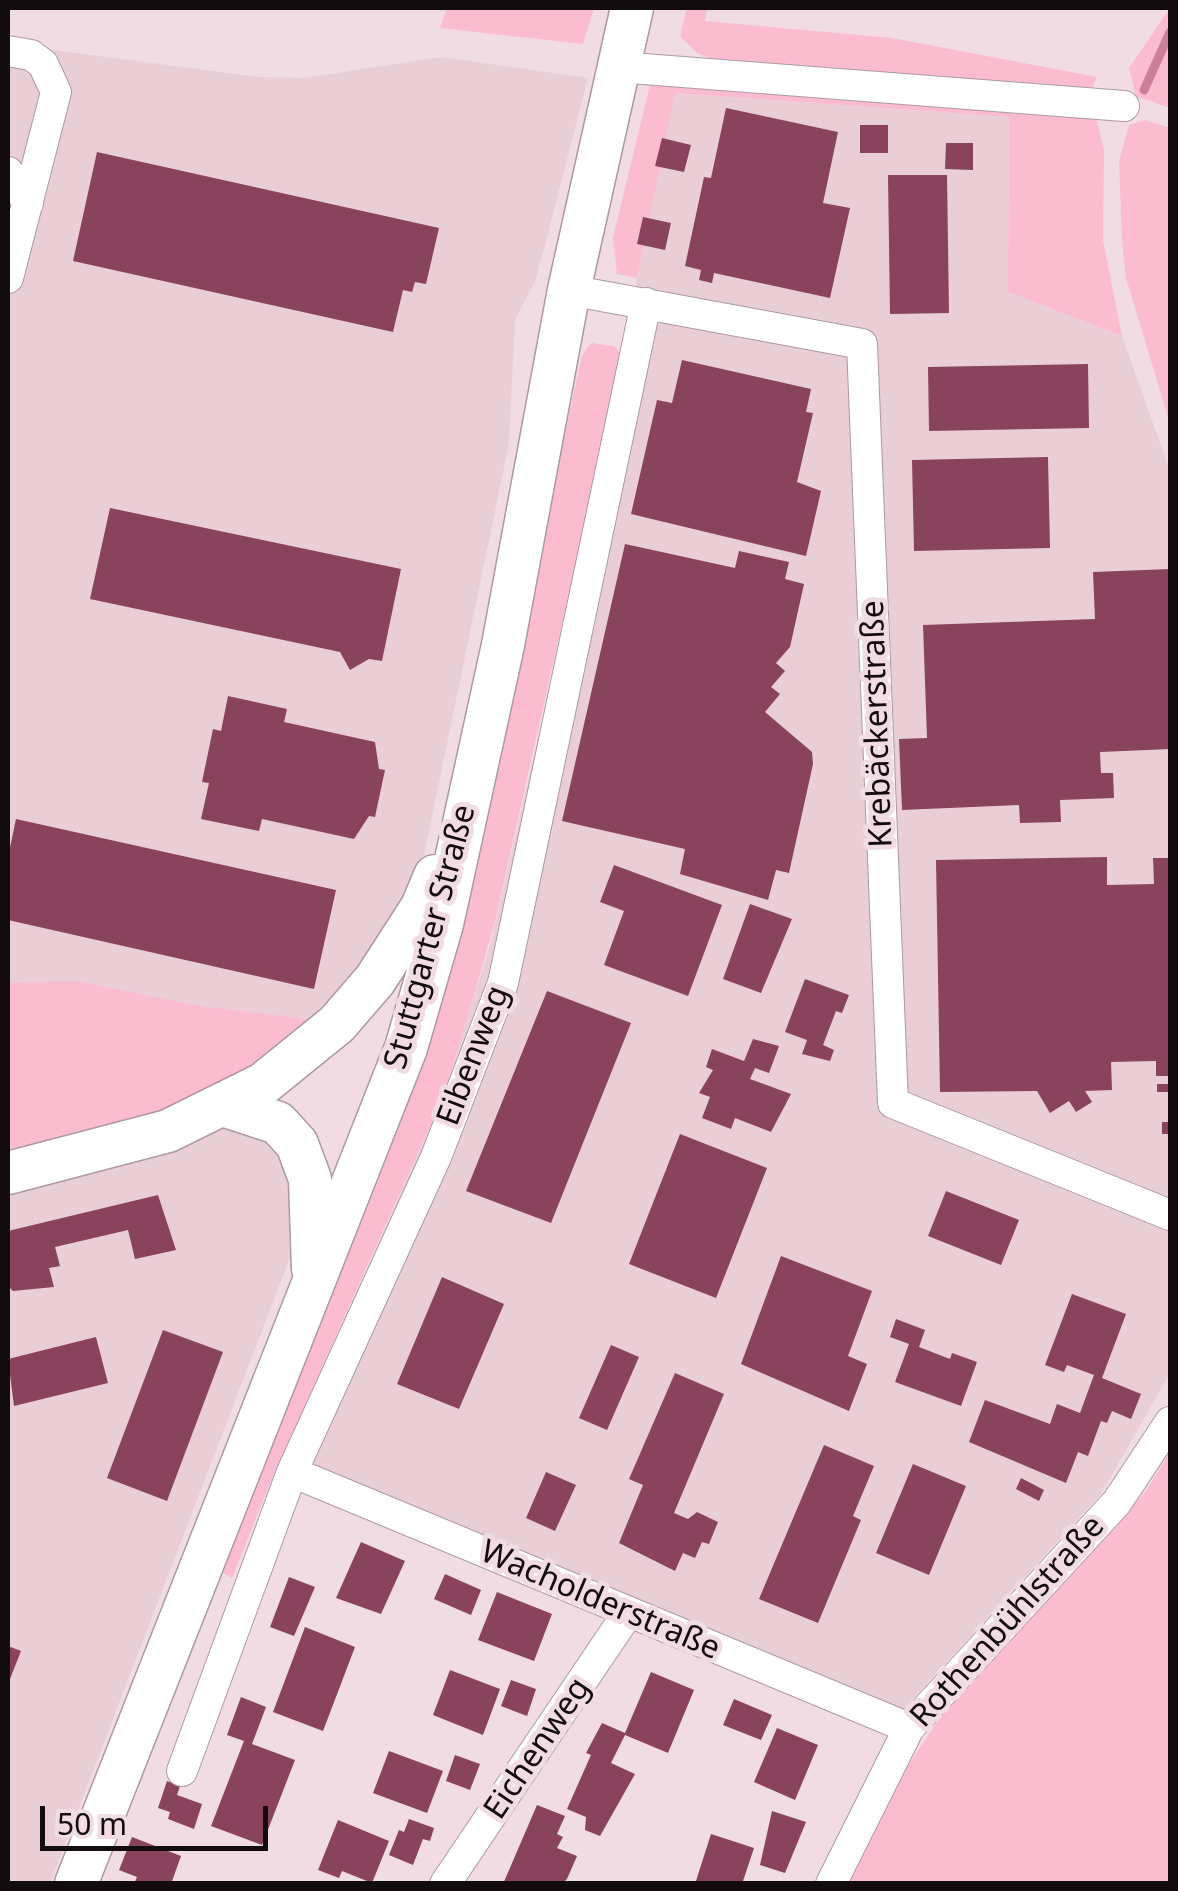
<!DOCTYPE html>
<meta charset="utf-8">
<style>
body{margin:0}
#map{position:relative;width:1178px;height:1891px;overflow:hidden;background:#f0dce2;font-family:"Noto Sans",sans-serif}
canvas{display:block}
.frame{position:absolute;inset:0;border:10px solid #120c0e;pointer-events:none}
.scale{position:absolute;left:40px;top:1806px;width:228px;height:45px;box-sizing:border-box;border:5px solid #120c0e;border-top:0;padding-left:12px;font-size:30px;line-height:35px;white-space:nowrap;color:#120c0e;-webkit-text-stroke:8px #f0dce2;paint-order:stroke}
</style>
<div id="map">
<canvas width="1178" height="1891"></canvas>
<div class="frame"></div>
<div class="scale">50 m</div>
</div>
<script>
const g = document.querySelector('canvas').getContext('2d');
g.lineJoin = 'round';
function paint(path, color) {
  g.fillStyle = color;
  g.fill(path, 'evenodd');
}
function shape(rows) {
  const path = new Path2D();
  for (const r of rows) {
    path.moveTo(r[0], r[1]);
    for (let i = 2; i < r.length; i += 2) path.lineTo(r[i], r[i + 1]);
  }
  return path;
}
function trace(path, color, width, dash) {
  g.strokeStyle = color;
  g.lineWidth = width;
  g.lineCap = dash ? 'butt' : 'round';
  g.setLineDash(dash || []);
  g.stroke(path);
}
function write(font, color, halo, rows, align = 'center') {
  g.font = font + ' "Noto Sans",sans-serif';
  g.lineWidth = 10;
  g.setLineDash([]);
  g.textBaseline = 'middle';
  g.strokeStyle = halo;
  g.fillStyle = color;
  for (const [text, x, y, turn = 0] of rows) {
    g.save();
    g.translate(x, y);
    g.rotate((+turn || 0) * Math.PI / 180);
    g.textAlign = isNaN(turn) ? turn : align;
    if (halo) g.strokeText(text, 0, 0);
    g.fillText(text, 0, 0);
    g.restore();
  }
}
const built = shape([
 [8,44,258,77,304,78,441,57,588,78,536,279,515,320,509,443,422,865,350,989,266,1068,289,1152,299,1234,50,1883,8,1884],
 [674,93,1009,117,1008,292,1122,336,1170,471,1170,1373,1101,1494,895,1718,284,1457,444,1095,490,945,625,364,637,278]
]);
const green = shape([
 [447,8,594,8,583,44,440,28],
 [687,8,707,8,705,21,892,38,1097,77,1091,91,717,61,697,53,680,36],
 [1170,8,1170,108,1136,96,1129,68],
 [652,76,1095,113,1104,150,1103,240,1122,336,1008,292,1009,117,675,93,637,278,617,274,613,238],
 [1145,120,1170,128,1170,424,1126,278,1122,239,1119,161,1129,125],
 [591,343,614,346,622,356,495,921,470,1009,444,1095,273,1476,232,1578,218,1570,289,1377,550,503,582,355],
 [77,981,198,1006,323,1021,227,1092,8,1157,8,983],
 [1170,1452,1170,1883,847,1884,899,1779,945,1710,1146,1491]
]);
const stream = shape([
 [1144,90,1170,32]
]);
const building = shape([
 [726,108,838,132,823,203,850,208,830,298,714,273,712,283,699,280,701,270,685,266,704,177,711,178],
 [860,125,888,125,888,153,860,153],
 [662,138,691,145,684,172,655,166],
 [946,143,973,143,973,170,945,169],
 [97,152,439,228,426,284,415,282,412,292,403,290,393,332,73,261],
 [888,175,947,175,949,313,890,314],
 [643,217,671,223,665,250,637,244],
 [682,360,811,389,806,412,813,413,797,482,821,491,806,556,631,514,657,400,672,403],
 [1088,364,1089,428,929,431,928,367],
 [1048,457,1050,548,914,551,912,460],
 [110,508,401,569,382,661,369,659,350,670,340,652,90,599],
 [625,544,735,568,739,551,789,562,785,579,804,584,790,647,776,663,785,671,771,687,780,694,765,712,812,752,813,764,789,873,776,870,768,900,680,874,685,849,562,821],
 [1170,569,1170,749,1100,752,1101,773,1113,773,1114,798,1060,800,1061,822,1020,823,1019,805,902,810,899,739,927,738,923,625,1095,619,1093,572],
 [228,696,287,709,284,722,375,742,379,769,385,770,375,817,369,816,354,839,262,819,259,831,201,819,209,783,202,782,213,729,221,731],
 [16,819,336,890,314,989,8,920,8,857],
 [1107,857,1107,885,1154,884,1153,858,1170,858,1170,1076,1156,1076,1156,1061,1111,1062,1112,1090,1085,1091,1092,1102,1076,1112,1069,1101,1050,1113,1037,1091,940,1092,936,860],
 [614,865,722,905,688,996,604,965,624,911,600,902],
 [750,904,792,919,761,993,723,979],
 [805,979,849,995,842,1013,836,1011,823,1045,834,1050,830,1061,802,1054,807,1040,785,1032],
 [547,991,631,1023,551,1223,466,1191],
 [753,1039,779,1046,769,1073,755,1068,750,1079,791,1094,771,1132,735,1118,731,1129,702,1118,710,1097,699,1093,713,1070,706,1067,712,1049,744,1061],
 [1157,1084,1170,1084,1170,1092,1157,1092],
 [1162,1122,1170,1122,1170,1134,1162,1134],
 [680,1134,767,1168,716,1298,629,1264],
 [946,1191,1019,1220,1001,1265,928,1236],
 [158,1195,176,1250,135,1259,128,1230,55,1247,60,1266,49,1268,54,1287,13,1291,8,1286,8,1231],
 [781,1256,872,1291,848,1356,867,1364,849,1411,741,1364],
 [442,1277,504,1304,459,1409,397,1384],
 [1072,1294,1126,1314,1102,1378,1141,1394,1131,1419,1112,1411,1107,1423,1101,1421,1088,1456,1078,1452,1066,1483,969,1442,985,1400,1050,1424,1057,1404,1080,1413,1094,1375,1067,1365,1064,1372,1045,1365],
 [896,1319,925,1330,919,1347,950,1359,952,1353,977,1362,961,1406,895,1382,909,1344,890,1337],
 [163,1330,223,1352,167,1501,107,1478],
 [96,1337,108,1383,14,1406,8,1359],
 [611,1345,639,1357,607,1430,579,1418],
 [675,1373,724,1394,674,1513,688,1519,697,1512,718,1522,709,1544,702,1542,695,1558,683,1553,675,1571,619,1543,643,1485,629,1479],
 [824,1445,874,1466,853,1516,861,1520,818,1623,759,1599],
 [913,1464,966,1486,929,1575,876,1553],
 [546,1472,576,1485,555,1531,526,1518],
 [1021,1478,1044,1490,1039,1501,1016,1489],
 [361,1542,405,1561,381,1614,336,1598],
 [445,1574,481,1590,471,1615,434,1599],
 [289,1577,315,1587,294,1636,270,1627],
 [497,1592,552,1614,534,1661,478,1640],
 [305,1627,355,1647,323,1731,273,1712],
 [8,1646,21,1651,8,1684],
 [450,1670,500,1689,483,1735,433,1715],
 [651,1672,694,1690,668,1753,625,1735,611,1763,635,1774,600,1836,585,1830,586,1817,567,1809,591,1755,586,1753,602,1723,625,1733],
 [511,1680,536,1689,527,1716,501,1706],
 [241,1697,266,1707,252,1744,295,1760,262,1845,211,1826,244,1741,227,1735],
 [734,1699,772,1715,761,1740,723,1725],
 [777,1728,818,1745,795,1800,754,1782],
 [389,1751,443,1771,427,1813,373,1793],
 [455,1755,480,1764,470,1790,446,1781],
 [167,1781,180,1786,177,1795,202,1804,194,1829,168,1819,170,1812,158,1808],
 [537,1805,565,1816,557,1834,563,1837,557,1848,577,1856,567,1879,562,1884,503,1884],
 [772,1811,806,1822,785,1873,760,1865],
 [409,1819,434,1828,430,1841,423,1839,413,1865,389,1855,399,1830,404,1832],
 [338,1820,389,1841,372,1883,342,1871,339,1878,318,1870],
 [711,1834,754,1848,742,1884,695,1884],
 [132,1837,181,1856,171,1884,134,1884,137,1877,119,1870]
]);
const minor = shape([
 [8,51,31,55,43,64,56,92,8,278],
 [618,67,1124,106],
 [8,172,28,203],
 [569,290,862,344,893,1103,1170,1215],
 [292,1472,909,1728],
 [182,1771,292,1472,436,1157,503,983,646,303],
 [445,1884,628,1613],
 [831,1884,909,1728,1117,1502,1170,1422]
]);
const secondary = shape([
 [226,1106,278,1123,297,1144,310,1179,313,1269],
 [8,1173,168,1131,263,1084,337,1024,375,980,422,907,435,876],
 [76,1884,406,1048,442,924,503,645,569,290,632,8]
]);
const streetNames = [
 ["Krebäckerstraße",878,724,-92],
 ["Stuttgarter Straße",431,937,-75],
 ["Eibenweg",474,1056,-69],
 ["Wacholderstraße",600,1601,23],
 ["Rothenbühlstraße",1008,1622,-48],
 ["Eichenweg",538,1749,-56]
];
paint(built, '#e9ced6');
paint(green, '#fcbcd0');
trace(stream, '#cb7f98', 9);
paint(building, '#89435c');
trace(minor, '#ac9a9f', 32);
trace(secondary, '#ac9a9f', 45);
trace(minor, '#fff', 30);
trace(secondary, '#fff', 42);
write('32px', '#120c0e', '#f0dce2', streetNames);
</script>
